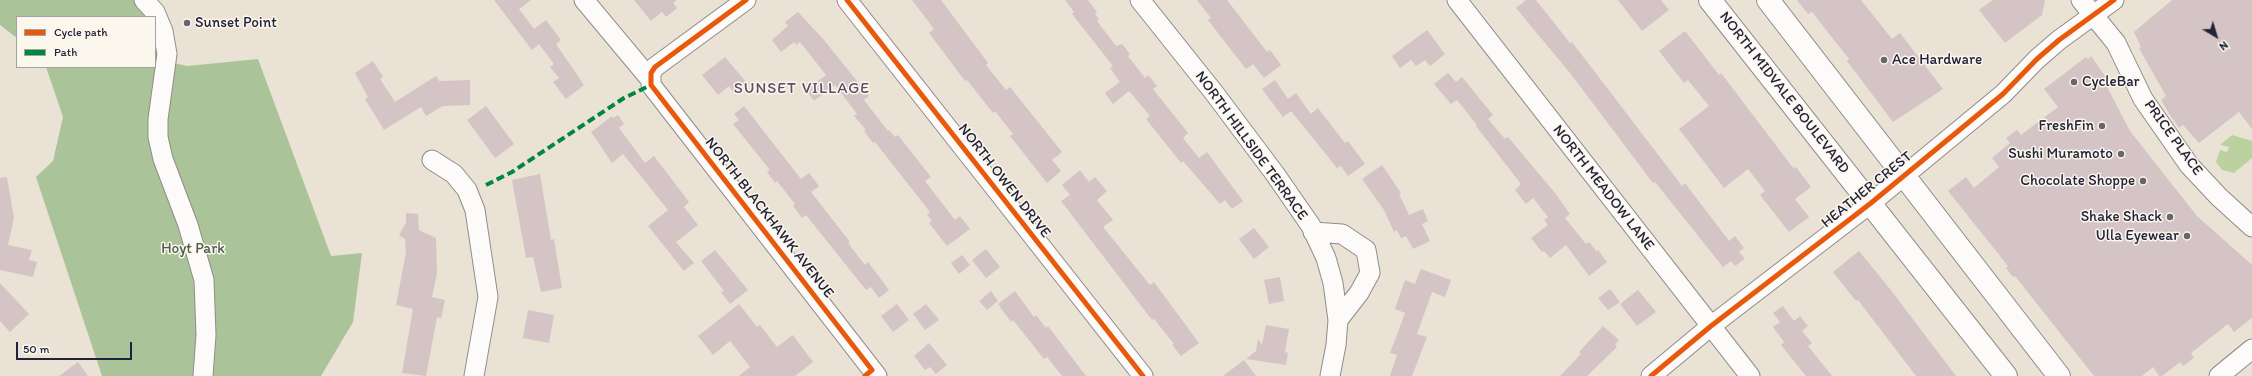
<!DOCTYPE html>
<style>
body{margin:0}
#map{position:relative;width:2252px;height:376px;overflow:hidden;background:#eae2d4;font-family:Itim,sans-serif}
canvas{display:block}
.legend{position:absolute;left:16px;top:16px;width:140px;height:52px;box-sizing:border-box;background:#fbf7ec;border:1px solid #a4a2a5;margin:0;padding:5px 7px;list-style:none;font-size:12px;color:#22223b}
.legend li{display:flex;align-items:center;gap:8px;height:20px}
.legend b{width:20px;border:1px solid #a4a2a5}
.north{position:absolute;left:2196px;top:16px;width:40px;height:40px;-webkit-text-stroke:3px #fbf7ec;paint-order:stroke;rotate:142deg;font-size:11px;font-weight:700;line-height:16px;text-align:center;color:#22223b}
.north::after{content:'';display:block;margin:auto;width:14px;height:18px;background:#22223b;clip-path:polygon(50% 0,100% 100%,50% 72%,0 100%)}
.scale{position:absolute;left:16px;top:342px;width:116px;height:18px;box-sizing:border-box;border:2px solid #22223b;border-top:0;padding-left:5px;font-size:12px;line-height:14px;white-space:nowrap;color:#22223b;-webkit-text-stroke:3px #fbf7ec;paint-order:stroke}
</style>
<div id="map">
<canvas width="2252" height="376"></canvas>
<ul class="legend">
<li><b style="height:5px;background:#e8590c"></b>Cycle path</li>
<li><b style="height:5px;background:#00873e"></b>Path</li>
</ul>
<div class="north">N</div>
<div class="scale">50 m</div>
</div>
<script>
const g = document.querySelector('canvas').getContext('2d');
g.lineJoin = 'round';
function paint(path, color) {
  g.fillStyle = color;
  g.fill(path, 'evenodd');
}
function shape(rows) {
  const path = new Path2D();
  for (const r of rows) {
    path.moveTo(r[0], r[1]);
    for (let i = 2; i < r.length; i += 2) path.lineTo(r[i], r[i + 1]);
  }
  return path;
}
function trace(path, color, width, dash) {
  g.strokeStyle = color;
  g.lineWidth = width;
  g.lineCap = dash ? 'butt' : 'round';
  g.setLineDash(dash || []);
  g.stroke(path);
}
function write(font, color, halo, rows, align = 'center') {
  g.font = font + ' Itim,sans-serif';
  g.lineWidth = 3;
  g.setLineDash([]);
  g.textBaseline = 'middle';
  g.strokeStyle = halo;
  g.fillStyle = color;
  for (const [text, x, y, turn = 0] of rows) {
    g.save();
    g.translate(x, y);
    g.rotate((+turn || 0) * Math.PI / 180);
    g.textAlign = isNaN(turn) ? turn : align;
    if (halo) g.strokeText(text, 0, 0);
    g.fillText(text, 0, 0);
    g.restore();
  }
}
const green = shape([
 [2232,135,2252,141,2252,158,2234,173,2222,170,2216,162,2220,150,2227,152,2229,147,2220,145]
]);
const forest = shape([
 [0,0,142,0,151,17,17,17,17,38,0,25],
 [155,25,161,60,187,66,258,59,331,256,362,253,353,322,321,376,102,376,36,177,53,161,63,117,46,67,155,67]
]);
const building = shape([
 [494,0,531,0,519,9,534,29,546,20,561,40,556,44,584,85,566,99,553,82,559,78,550,67,554,64,539,44,532,50],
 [634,0,677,0,673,3,677,8,666,17,662,12,651,21],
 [912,0,941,0,988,63,986,65,1006,90,1010,87,1062,152,1052,160,1061,171,1047,183,1010,136,1013,134,995,111,993,113,967,80,965,81,929,33,934,29],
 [1065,0,1088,0,1097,12,1095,14,1099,19,1097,21,1116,46,1122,44,1130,54,1128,56,1145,78,1148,75,1157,86,1153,89,1188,133,1183,138,1199,158,1207,152,1243,201,1232,209,1225,200,1220,204,1183,161,1181,163,1146,119,1150,116,1129,91,1113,104,1105,93,1120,82,1110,68,1113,66,1072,14,1074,12],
 [1197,0,1227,0,1267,52,1270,50,1281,65,1264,78,1253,64,1246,69,1221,37,1208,20,1211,18],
 [1526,0,1536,0,1570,43,1572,42,1682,186,1685,183,1729,241,1735,236,1744,248,1739,252,1745,259,1735,266,1731,261,1723,267,1655,182,1653,183,1570,73,1516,8],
 [1618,0,1661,0,1669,10,1642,31],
 [1797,0,1861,0,1892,39,1900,33,1943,89,1893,122,1847,61,1849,59,1812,12,1808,14],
 [1993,0,2045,0,2042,15,2005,43,1979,10],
 [2172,0,2252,0,2252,129,2239,112,2199,143,2183,125,2179,128,2170,115,2161,100,2166,96,2139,48,2141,47,2134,32],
 [798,12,824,40,869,96,864,100,888,131,889,130,895,137,898,135,931,177,925,181,955,220,960,216,970,229,947,246,929,223,932,221,927,214,930,212,875,142,873,143,864,131,866,130,854,116,857,114,835,85,814,101,806,90,826,75,800,42,796,45,794,42,781,52,772,40,788,26,785,22],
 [1427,30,1445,54,1430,66,1425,60,1416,66,1411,60,1400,68,1392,56],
 [1685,31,1719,75,1721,73,1794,169,1796,167,1811,187,1795,199,1809,217,1789,232,1760,195,1765,191,1748,169,1724,188,1679,129,1709,106,1688,80,1684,83,1659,51],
 [2091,56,2107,79,2104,81,2130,131,2197,216,2252,265,2252,318,2234,332,2228,324,2191,353,2194,358,2183,366,2180,362,2162,376,2159,376,2153,367,2142,376,2094,376,2015,276,2013,277,2006,268,2008,266,1948,191,1966,177,1974,188,1999,167,1992,158,2010,143,2006,138,2017,130,2021,135,2058,107,2044,89,2086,57,2088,59],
 [725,57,746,82,733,92,729,86,718,95,702,75],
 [373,61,383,77,380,79,395,102,436,76,439,81,470,80,470,105,443,106,426,116,421,107,384,130,365,99,368,97,355,73],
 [1448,73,1456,82,1462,77,1493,115,1488,119,1505,139,1508,137,1555,193,1570,214,1565,218,1586,244,1589,242,1596,251,1598,250,1607,262,1589,276,1566,245,1550,258,1544,251,1542,252,1531,238,1548,225,1544,220,1548,217,1533,198,1526,204,1515,190,1521,184,1476,126,1477,125,1457,100,1451,104,1434,84],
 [1275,80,1288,99,1296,93,1311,114,1318,108,1345,143,1348,141,1365,164,1348,176,1341,166,1337,168,1291,111,1283,117,1262,89],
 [486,106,514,144,495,158,467,120],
 [744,106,801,179,809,173,819,186,811,192,850,242,848,243,865,265,868,262,889,290,879,298,871,287,866,290,806,215,802,218,793,206,795,204,777,181,775,183,767,172,770,170,733,124,739,120,734,114],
 [618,115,624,124,619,128,645,163,654,156,689,202,684,207,698,225,676,242,694,263,684,271,648,226,668,210,623,154,612,163,591,132,612,116,613,118],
 [1382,165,1401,193,1399,194,1409,215,1423,209,1428,221,1422,224,1430,241,1413,249,1406,236,1401,238,1397,230,1394,232,1384,210,1362,179],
 [1080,170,1089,182,1095,177,1107,191,1097,200,1113,220,1103,227,1150,285,1154,282,1199,343,1181,356,1172,345,1174,344,1154,319,1152,320,1061,201,1070,195,1062,185],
 [540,174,551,240,554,239,562,288,541,292,533,257,526,258,512,180],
 [7,177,14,218,8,245,32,250,29,260,37,262,33,277,0,270,0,178],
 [406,213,418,214,419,230,436,238,437,273,432,297,445,300,441,318,437,317,426,376,402,373,413,309,396,305,406,252,405,239,399,235,406,223],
 [1254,228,1269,247,1254,259,1239,239],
 [986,249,1000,267,986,278,972,260],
 [715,250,748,290,730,304,721,292,724,291,701,261],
 [1859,251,1890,289,1956,376,1916,376,1858,300,1856,301,1833,272],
 [962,255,970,265,959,274,951,263],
 [1421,269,1451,280,1445,297,1432,292,1417,334,1427,337,1412,376,1390,376,1397,355,1390,353,1405,313,1395,309,1405,280,1415,284],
 [1280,277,1284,301,1269,304,1264,280],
 [0,283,29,314,10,332,0,321],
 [1610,289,1620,302,1608,310,1598,298],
 [1638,290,1656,312,1637,326,1620,304],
 [991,291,998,301,987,310,979,301],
 [1015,291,1034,317,1036,315,1046,328,1048,326,1086,376,1062,376,1047,357,1044,359,1013,320,1011,322,998,304],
 [739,304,757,327,760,325,777,347,793,335,813,362,795,376,739,376,750,367,730,341,713,355,698,336],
 [897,304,909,320,893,332,881,316],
 [926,304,939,320,925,330,913,314],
 [1783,306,1794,321,1800,316,1808,326,1802,331,1812,343,1808,346,1832,376,1806,376,1781,345,1784,342,1773,327,1780,322,1773,313],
 [528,310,554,315,549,343,523,338],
 [1266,325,1289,329,1285,352,1288,353,1286,365,1246,359,1256,351,1258,339,1262,345],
 [1603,326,1619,340,1615,345,1617,347,1587,376,1560,376,1581,354,1579,352],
 [929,343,947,365,936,374,930,367,925,370,914,356],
 [1244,360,1256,376,1223,376],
 [78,362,88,376,59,376]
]);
const minor = shape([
 [144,0,155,12,163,31,167,54,158,119,158,137,163,159,188,225,204,280,206,335,203,376],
 [584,0,650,79],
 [746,0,655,67,651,73,651,85,877,376],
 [847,0,1143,376],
 [1140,0,1215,94,1275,174,1311,226,1326,258,1333,283,1338,320,1336,345,1330,376],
 [1457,0,1750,376],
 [2081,0,2116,43,2143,99,2189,165,2219,197,2252,227],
 [432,160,454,174,467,190,475,210,488,297,474,376],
 [1313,232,1342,234,1366,250,1370,273,1359,293,1338,320],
 [1651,376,1711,326,1871,203,2003,94,2037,59,2059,40,2114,0],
 [2219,376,2252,349]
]);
const major = shape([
 [1710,0,2006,376],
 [1768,0,2059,376]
]);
const quiet = shape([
 [486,185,512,172,624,98,651,85]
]);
const cycleway = shape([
 [746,0,655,67,651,73,651,85,872,370,865,376],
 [847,0,1143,376],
 [1651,376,1711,326,1871,203,2003,94,2037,59,2059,40,2114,0]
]);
const markers = [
 [187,23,4,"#686571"],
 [1884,60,4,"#686571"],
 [2074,82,4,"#686571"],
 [2102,126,4,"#686571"],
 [2121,154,4,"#686571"],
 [2143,181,4,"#686571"],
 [2170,217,4,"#686571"],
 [2187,236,4,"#686571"]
];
const poiNames = [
 ["Sunset Point",195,23,"left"],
 ["Ace Hardware",1892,60,"left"],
 ["CycleBar",2082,82,"left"],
 ["FreshFin",2094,126],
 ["Sushi Muramoto",2113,154],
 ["Chocolate Shoppe",2135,181],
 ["Shake Shack",2162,217],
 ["Ulla Eyewear",2179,236]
];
const streetNames = [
 ["NORTH MIDVALE BOULEVARD",1784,93,52],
 ["PRICE PLACE",2173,138,54],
 ["NORTH HILLSIDE TERRACE",1251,146,54],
 ["NORTH OWEN DRIVE",1004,181,52],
 ["NORTH MEADOW LANE",1603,188,52],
 ["HEATHER CREST",1867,190,-39],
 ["NORTH BLACKHAWK AVENUE",769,218,52]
];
const parkNames = [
 ["Hoyt Park",193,249]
];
const neighbourhoodNames = [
 ["SUNSET VILLAGE",802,89]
];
paint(green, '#bbd2a0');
paint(forest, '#abc398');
paint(building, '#d5c4c5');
trace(minor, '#908c89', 21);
trace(major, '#908c89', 24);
trace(minor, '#fcfbf9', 19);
trace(major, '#fcfbf9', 22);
trace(quiet, '#00873e', 4, [8, 4]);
trace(cycleway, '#e8590c', 5);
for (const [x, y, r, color] of markers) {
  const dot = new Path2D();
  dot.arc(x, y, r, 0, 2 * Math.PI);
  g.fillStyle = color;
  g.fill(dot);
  trace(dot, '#fbf7ec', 1.5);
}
write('15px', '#22223b', '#fbf7ec', poiNames, 'right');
write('15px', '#22223b', '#fbf7ec', streetNames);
write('15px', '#4a5b4f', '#fbf7ec', parkNames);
g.letterSpacing = '1px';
write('16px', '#624b68', '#fbf7ec', neighbourhoodNames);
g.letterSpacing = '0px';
</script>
